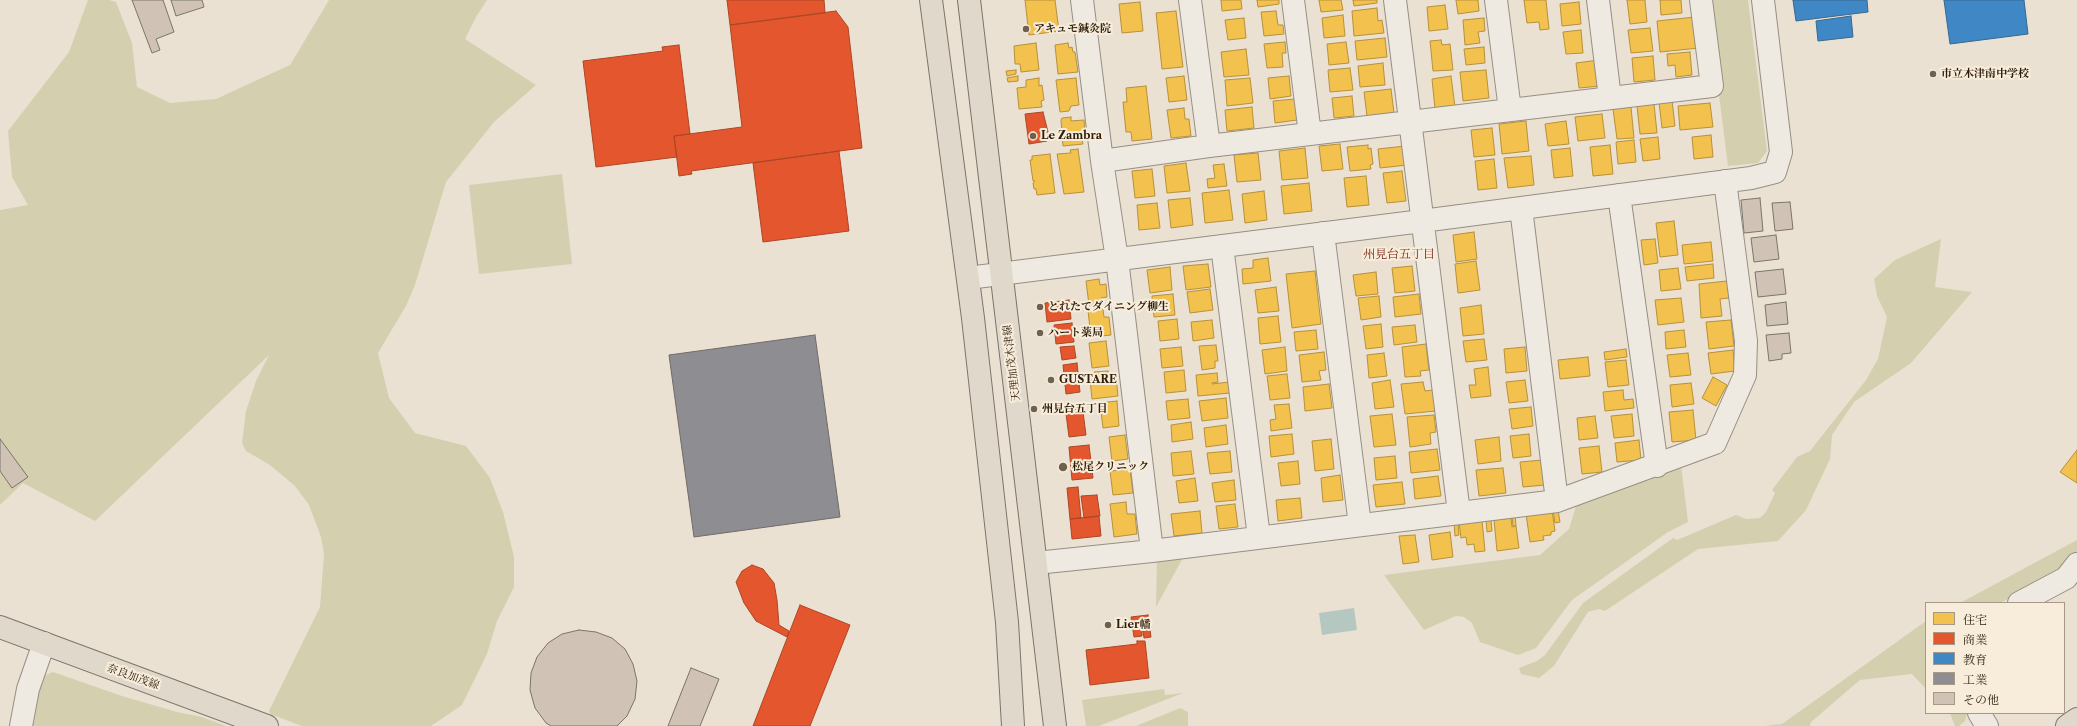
<!DOCTYPE html>
<meta charset="utf-8">
<style>
body{margin:0}
#map{position:relative;width:2077px;height:726px;overflow:hidden;background:#eae1d2;font-family:"Libre Caslon Text","Noto Serif JP",serif}
canvas{display:block}
.legend{position:absolute;left:1925px;top:602px;width:140px;height:112px;box-sizing:border-box;background:#f8eddb;border:1px solid #a69987;margin:0;padding:5px 7px;list-style:none;font-size:12px;color:#2c1c09}
.legend li{display:flex;align-items:center;gap:8px;height:20px}
.legend b{width:20px;border:1px solid #a69987}
</style>
<div id="map">
<canvas width="2077" height="726"></canvas>
<ul class="legend">
<li><b style="height:11px;background:#f2c14e"></b>住宅</li>
<li><b style="height:11px;background:#e4572e"></b>商業</li>
<li><b style="height:11px;background:#3f88c5"></b>教育</li>
<li><b style="height:11px;background:#8d8d92"></b>工業</li>
<li><b style="height:11px;background:#d1c2b6"></b>その他</li>
</ul>
</div>
<script>
const g = document.querySelector('canvas').getContext('2d');
g.lineJoin = 'round';
function paint(path, color) {
  g.fillStyle = color;
  g.fill(path, 'evenodd');
}
function shape(rows) {
  const path = new Path2D();
  for (const r of rows) {
    path.moveTo(r[0], r[1]);
    for (let i = 2; i < r.length; i += 2) path.lineTo(r[i], r[i + 1]);
  }
  return path;
}
function trace(path, color, width, dash) {
  g.strokeStyle = color;
  g.lineWidth = width;
  g.lineCap = dash ? 'butt' : 'round';
  g.setLineDash(dash || []);
  g.stroke(path);
}
function write(font, color, halo, rows, align = 'center') {
  g.font = font + ' "Libre Caslon Text","Noto Serif JP",serif';
  g.lineWidth = 4;
  g.setLineDash([]);
  g.textBaseline = 'middle';
  g.strokeStyle = halo;
  g.fillStyle = color;
  for (const [text, x, y, turn = 0] of rows) {
    g.save();
    g.translate(x, y);
    g.rotate((+turn || 0) * Math.PI / 180);
    g.textAlign = isNaN(turn) ? turn : align;
    if (halo) g.strokeText(text, 0, 0);
    g.fillText(text, 0, 0);
    g.restore();
  }
}
const green = shape([
 [88,0,109,0,116,2,132,43,137,87,170,103,216,99,290,65,329,0,487,0,476,17,465,39,536,85,494,122,446,182,415,285,406,306,378,353,389,398,415,433,466,446,490,478,503,512,514,557,514,587,497,621,487,654,462,705,431,726,302,726,270,714,269,711,320,607,324,554,321,537,309,505,295,486,270,465,246,451,242,443,246,411,256,381,269,355,95,521,23,483,0,505,0,210,28,205,12,177,8,131,69,52],
 [1707,0,1748,0,1767,151,1758,163,1728,166],
 [562,174,572,264,479,274,469,185],
 [1941,239,1935,287,1972,292,1911,363,1854,402,1832,435,1830,459,1806,510,1778,541,1698,549,1605,611,1599,609,1588,612,1554,666,1539,678,1521,674,1519,668,1537,661,1545,655,1583,603,1673,538,1677,540,1736,515,1746,519,1760,518,1766,512,1775,493,1772,490,1797,457,1810,451,1866,380,1878,359,1887,317,1877,296,1874,279,1895,260],
 [1681,465,1688,522,1668,532,1572,600,1536,648,1518,655,1480,642,1472,623,1464,617,1456,616,1424,630,1384,575,1540,555,1569,529,1577,503],
 [2077,540,2077,553,2059,573,2000,603,1960,603],
 [1184,556,1156,607,1157,558],
 [1926,621,1926,689,1912,674,1860,680,1811,722,1810,726,1764,726,1782,724],
 [53,672,122,696,177,712,202,717,226,726,30,726,41,677],
 [1164,689,1165,695,1183,693,1099,726,1086,726,1082,700],
 [1180,708,1188,712,1188,726,1136,726],
 [1950,713,1967,713,1965,721,1959,726,1955,726]
]);
const water = shape([
 [1354,608,1357,630,1322,635,1319,613]
]);
const homes = shape([
 [1025,0,1055,0,1059,31,1029,35,1025,0],
 [1221,0,1241,0,1242,9,1222,11,1221,0],
 [1257,0,1279,0,1279,4,1258,7,1257,0],
 [1319,0,1341,0,1343,10,1321,12,1319,0],
 [1353,0,1377,0,1377,3,1354,6,1353,0],
 [1456,0,1478,0,1479,11,1458,14,1456,0],
 [1524,0,1546,0,1549,29,1540,30,1539,22,1527,23,1524,0],
 [1627,0,1645,0,1647,22,1630,24,1627,0],
 [1660,0,1681,0,1682,13,1661,15,1660,0],
 [1140,2,1143,31,1122,33,1119,4,1140,2],
 [1579,2,1581,24,1562,26,1560,4,1579,2],
 [1445,5,1448,29,1429,31,1427,7,1445,5],
 [1377,8,1378,21,1382,20,1384,33,1354,36,1352,11,1377,8],
 [1176,11,1183,67,1162,69,1156,13,1176,11],
 [1276,11,1278,25,1283,25,1284,34,1264,36,1261,12,1276,11],
 [1343,15,1345,36,1324,38,1322,18,1343,15],
 [1695,17,1699,48,1660,52,1657,21,1695,17],
 [1244,18,1246,38,1228,40,1225,20,1244,18],
 [1484,18,1485,31,1478,32,1480,43,1465,45,1463,20,1484,18],
 [1650,28,1653,51,1631,53,1628,30,1650,28],
 [1581,30,1583,53,1566,54,1563,32,1581,30],
 [1385,38,1387,57,1357,60,1355,41,1385,38],
 [1441,40,1442,45,1450,44,1453,70,1433,71,1430,41,1441,40],
 [1285,42,1286,53,1282,53,1283,67,1267,68,1264,44,1285,42],
 [1346,42,1349,63,1329,65,1327,44,1346,42],
 [1036,43,1039,70,1021,72,1020,64,1015,64,1014,46,1036,43],
 [1068,43,1069,48,1072,47,1073,52,1075,52,1078,72,1058,74,1055,45,1068,43],
 [1484,47,1485,63,1466,65,1464,49,1484,47],
 [1246,49,1249,75,1224,77,1221,52,1246,49],
 [1690,52,1692,75,1676,77,1675,65,1668,66,1667,54,1690,52],
 [1653,56,1655,80,1634,82,1632,58,1653,56],
 [1599,60,1601,86,1579,88,1576,63,1599,60],
 [1383,63,1385,85,1360,87,1358,66,1383,63],
 [1350,68,1353,90,1330,92,1328,70,1350,68],
 [1016,70,1016,74,1007,76,1006,71,1016,70],
 [1486,70,1489,98,1463,101,1460,72,1486,70],
 [1018,76,1018,81,1008,82,1007,78,1018,76],
 [1184,76,1187,100,1169,102,1166,78,1184,76],
 [1289,76,1291,96,1270,99,1268,78,1289,76],
 [1451,76,1455,107,1435,109,1432,79,1451,76],
 [1039,78,1039,86,1042,85,1044,100,1041,101,1042,107,1019,109,1017,88,1026,87,1026,80,1039,78],
 [1076,78,1079,105,1071,106,1069,111,1060,112,1056,80,1076,78],
 [1250,78,1253,103,1227,106,1225,80,1250,78],
 [1146,86,1152,139,1132,141,1131,132,1126,132,1123,102,1127,102,1126,88,1146,86],
 [1391,89,1394,113,1367,116,1364,92,1391,89],
 [1352,96,1354,116,1334,118,1332,98,1352,96],
 [1295,99,1297,120,1275,123,1273,101,1295,99],
 [1672,100,1675,126,1662,128,1659,102,1672,100],
 [1710,103,1713,127,1680,130,1678,106,1710,103],
 [1654,104,1657,133,1640,134,1637,106,1654,104],
 [1252,107,1254,128,1227,131,1225,110,1252,107],
 [1631,107,1634,138,1617,139,1613,109,1631,107],
 [1184,108,1185,119,1189,119,1191,136,1171,138,1167,110,1184,108],
 [1602,114,1605,138,1578,141,1575,117,1602,114],
 [1071,117,1071,121,1084,120,1085,133,1081,134,1083,144,1063,146,1061,120,1062,118,1071,117],
 [1526,121,1529,151,1502,154,1499,124,1526,121],
 [1566,121,1569,144,1548,146,1545,124,1566,121],
 [1492,128,1495,155,1474,157,1471,130,1492,128],
 [1711,135,1713,157,1694,159,1692,137,1711,135],
 [1658,137,1660,159,1643,161,1640,139,1658,137],
 [1634,140,1636,162,1618,164,1616,142,1634,140],
 [1340,144,1343,169,1322,171,1319,146,1340,144],
 [1368,145,1368,149,1371,148,1373,164,1370,165,1371,169,1350,171,1347,147,1368,145],
 [1610,145,1613,174,1593,176,1590,147,1610,145],
 [1405,146,1407,165,1380,168,1378,149,1405,146],
 [1305,148,1308,178,1282,180,1279,151,1305,148],
 [1570,148,1573,176,1554,178,1551,150,1570,148],
 [1078,149,1084,192,1064,194,1057,154,1071,153,1070,150,1078,149],
 [1258,153,1261,180,1237,182,1234,155,1258,153],
 [1050,154,1055,193,1037,195,1036,189,1034,189,1033,183,1035,181,1033,181,1030,160,1032,160,1032,156,1050,154],
 [1531,156,1534,185,1508,188,1504,158,1531,156],
 [1494,159,1497,188,1478,190,1475,161,1494,159],
 [1186,163,1190,191,1167,193,1164,166,1186,163],
 [1224,164,1227,186,1208,188,1207,179,1215,178,1213,165,1224,164],
 [1152,169,1155,196,1135,198,1132,171,1152,169],
 [1402,171,1406,201,1387,203,1383,173,1402,171],
 [1366,176,1369,205,1347,207,1344,178,1366,176],
 [1309,183,1312,211,1284,214,1281,186,1309,183],
 [1229,190,1233,220,1205,223,1202,193,1229,190],
 [1264,191,1267,220,1245,223,1242,194,1264,191],
 [1190,198,1193,225,1171,228,1168,200,1190,198],
 [1157,203,1160,228,1139,230,1137,205,1157,203],
 [1674,221,1678,255,1660,257,1656,223,1674,221],
 [1474,232,1477,259,1456,262,1453,235,1474,232],
 [1655,239,1658,263,1644,265,1641,240,1655,239],
 [1711,242,1713,261,1684,264,1682,245,1711,242],
 [1268,258,1271,281,1243,284,1242,269,1253,268,1253,260,1268,258],
 [1476,261,1480,290,1458,293,1455,264,1476,261],
 [1208,264,1211,287,1186,290,1183,266,1208,264],
 [1713,264,1714,278,1687,281,1685,267,1713,264],
 [1412,266,1415,291,1395,293,1392,268,1412,266],
 [1170,267,1172,290,1150,293,1147,270,1170,267],
 [1678,268,1681,289,1661,291,1659,270,1678,268],
 [1315,271,1321,324,1292,328,1286,274,1315,271],
 [1376,272,1378,294,1356,296,1353,275,1376,272],
 [1099,279,1100,285,1106,284,1107,297,1101,298,1102,304,1089,305,1086,281,1099,279],
 [1727,281,1729,298,1720,299,1722,316,1701,318,1699,284,1727,281],
 [1276,287,1279,311,1258,313,1255,290,1276,287],
 [1210,289,1213,310,1190,313,1187,292,1210,289],
 [1173,294,1175,315,1154,317,1152,296,1173,294],
 [1419,294,1421,314,1395,317,1393,297,1419,294],
 [1379,296,1381,317,1361,320,1358,298,1379,296],
 [1681,298,1684,322,1658,325,1655,300,1681,298],
 [1481,305,1484,334,1463,336,1460,308,1481,305],
 [1103,309,1104,317,1109,317,1111,335,1091,337,1088,311,1103,309],
 [1278,316,1281,342,1260,344,1258,318,1278,316],
 [1177,319,1179,339,1160,341,1158,321,1177,319],
 [1212,320,1214,338,1193,341,1191,322,1212,320],
 [1731,320,1734,346,1709,349,1706,322,1731,320],
 [1381,324,1383,347,1366,349,1363,326,1381,324],
 [1415,325,1417,342,1394,345,1392,327,1415,325],
 [1316,330,1318,349,1296,351,1294,332,1316,330],
 [1684,330,1686,347,1666,349,1665,332,1684,330],
 [1484,339,1487,360,1466,362,1463,341,1484,339],
 [1106,341,1109,366,1092,368,1089,343,1106,341],
 [1426,344,1429,370,1420,371,1421,376,1405,377,1402,347,1426,344],
 [1216,345,1218,361,1215,361,1215,368,1202,370,1199,346,1216,345],
 [1181,347,1183,366,1162,368,1160,349,1181,347],
 [1285,347,1287,371,1265,374,1262,350,1285,347],
 [1525,347,1527,371,1506,373,1504,349,1525,347],
 [1626,349,1627,357,1605,360,1604,352,1626,349],
 [1733,350,1735,371,1711,374,1708,353,1733,350],
 [1324,352,1326,370,1319,371,1321,380,1302,382,1299,355,1324,352],
 [1384,353,1387,376,1369,378,1367,355,1384,353],
 [1688,353,1691,375,1670,377,1667,355,1688,353],
 [1588,357,1590,376,1560,379,1558,360,1588,357],
 [1626,360,1629,385,1608,387,1605,362,1626,360],
 [1488,367,1491,396,1471,398,1469,385,1476,385,1474,369,1488,367],
 [1184,370,1186,391,1166,393,1164,372,1184,370],
 [1108,371,1109,378,1116,377,1118,396,1092,399,1090,380,1095,379,1094,372,1108,371],
 [1217,373,1218,382,1212,383,1212,384,1229,382,1230,393,1198,396,1196,375,1217,373],
 [1287,374,1290,398,1270,400,1267,376,1287,374],
 [1713,377,1727,385,1716,406,1702,398,1713,377],
 [1390,380,1394,407,1375,409,1372,383,1390,380],
 [1525,380,1528,401,1509,403,1506,382,1525,380],
 [1423,382,1425,391,1433,390,1436,411,1405,414,1401,384,1423,382],
 [1691,383,1694,404,1672,407,1670,385,1691,383],
 [1329,384,1332,408,1305,411,1303,387,1329,384],
 [1623,390,1624,400,1633,399,1634,408,1605,411,1603,392,1623,390],
 [1226,398,1228,418,1202,421,1199,401,1226,398],
 [1188,399,1190,418,1168,420,1166,401,1188,399],
 [1117,401,1119,426,1103,428,1100,403,1117,401],
 [1289,404,1292,428,1271,431,1270,420,1276,419,1274,405,1289,404],
 [1531,407,1533,426,1512,429,1509,409,1531,407],
 [1693,410,1696,440,1672,442,1669,412,1693,410],
 [1392,414,1396,445,1374,447,1370,416,1392,414],
 [1632,414,1634,436,1614,438,1611,416,1632,414],
 [1434,415,1436,432,1430,433,1431,444,1410,447,1407,417,1434,415],
 [1595,416,1598,438,1579,440,1577,418,1595,416],
 [1191,422,1193,439,1172,442,1171,425,1191,422],
 [1226,425,1228,444,1206,447,1204,428,1226,425],
 [1292,434,1294,454,1271,457,1269,436,1292,434],
 [1529,434,1531,456,1513,458,1510,436,1529,434],
 [1125,435,1128,459,1112,461,1109,437,1125,435],
 [1499,437,1501,461,1478,464,1475,440,1499,437],
 [1331,439,1334,469,1315,471,1312,441,1331,439],
 [1639,440,1641,460,1617,462,1615,443,1639,440],
 [1599,446,1602,472,1582,474,1579,448,1599,446],
 [1437,449,1440,470,1411,473,1409,452,1437,449],
 [2077,450,2077,483,2060,472,2077,450],
 [1191,451,1194,474,1173,476,1171,453,1191,451],
 [1230,451,1232,472,1210,474,1207,453,1230,451],
 [1395,456,1397,478,1376,480,1374,458,1395,456],
 [1542,460,1545,485,1523,487,1520,462,1542,460],
 [1298,461,1300,484,1281,486,1278,463,1298,461],
 [1503,468,1506,493,1479,496,1476,470,1503,468],
 [1130,469,1133,493,1113,495,1110,471,1130,469],
 [1340,475,1343,500,1323,502,1321,478,1340,475],
 [1438,476,1441,496,1415,499,1413,479,1438,476],
 [1195,478,1198,501,1179,503,1176,481,1195,478],
 [1234,480,1236,500,1215,502,1212,483,1234,480],
 [1402,482,1405,504,1376,507,1373,485,1402,482],
 [1300,498,1302,518,1278,521,1276,500,1300,498],
 [1126,502,1127,514,1135,514,1137,534,1114,537,1110,504,1126,502],
 [1235,504,1238,527,1219,529,1216,506,1235,504],
 [1552,510,1555,531,1551,532,1551,535,1543,536,1544,540,1530,542,1526,514,1552,510],
 [1553,510,1558,510,1560,522,1555,523,1553,510],
 [1200,511,1202,533,1174,536,1171,514,1200,511],
 [1515,514,1516,526,1513,526,1512,517,1515,514],
 [1511,518,1512,527,1516,526,1519,548,1497,551,1494,520,1511,518],
 [1482,520,1485,551,1475,552,1474,544,1467,545,1466,537,1461,538,1459,522,1482,520],
 [1486,520,1491,520,1492,531,1487,532,1486,520],
 [1454,523,1458,523,1459,535,1455,536,1454,523],
 [1450,532,1453,557,1432,560,1429,535,1450,532],
 [1415,535,1419,562,1403,564,1399,536,1415,535]
]);
const shops = shape([
 [727,0,824,0,825,13,730,25,727,0],
 [836,11,848,27,862,148,691,171,692,174,679,176,674,136,742,127,730,25,836,11],
 [679,45,690,134,674,136,677,157,596,167,583,61,663,51,662,47,679,45],
 [1043,112,1048,132,1045,132,1047,141,1029,144,1025,114,1043,112],
 [839,151,849,231,763,242,753,163,839,151],
 [1069,300,1071,319,1047,322,1045,303,1069,300],
 [1072,323,1074,342,1056,344,1054,325,1072,323],
 [1074,346,1076,358,1062,360,1060,347,1074,346],
 [1077,363,1080,392,1066,394,1063,365,1077,363],
 [1082,404,1086,435,1069,437,1065,406,1082,404],
 [1089,445,1093,478,1072,480,1069,447,1089,445],
 [1078,487,1081,518,1070,519,1067,488,1078,487],
 [1097,495,1100,516,1084,518,1081,496,1097,495],
 [1099,516,1101,536,1072,539,1070,519,1099,516],
 [752,565,763,569,774,583,777,600,779,625,789,631,787,637,756,621,744,603,736,582,742,571,752,565],
 [800,605,850,625,810,726,753,726,800,605],
 [1148,615,1151,628,1142,629,1142,636,1134,637,1131,617,1148,615],
 [1150,630,1151,637,1144,638,1143,631,1150,630],
 [1137,641,1145,641,1149,678,1090,685,1086,650,1137,644,1137,641]
]);
const schools = shape([
 [1793,0,1867,0,1868,12,1796,21,1793,0],
 [1944,0,2024,0,2028,34,1950,44,1944,0],
 [1851,16,1853,37,1818,41,1816,21,1851,16]
]);
const industry = shape([
 [815,335,840,517,694,537,669,355,815,335]
]);
const building = shape([
 [132,0,163,0,174,32,156,39,160,50,152,53,132,0],
 [171,0,202,0,204,7,176,16,171,0],
 [1760,198,1763,231,1744,233,1741,200,1760,198],
 [1790,202,1793,229,1775,231,1772,203,1790,202],
 [1776,235,1779,259,1754,262,1751,238,1776,235],
 [1783,269,1786,294,1758,297,1755,272,1783,269],
 [1786,302,1788,324,1767,326,1765,305,1786,302],
 [1789,333,1791,353,1782,354,1782,359,1769,361,1766,335,1789,333],
 [0,439,28,477,12,488,0,471,0,439],
 [579,630,596,632,612,638,625,649,633,664,637,681,635,699,627,716,617,726,551,726,546,723,535,708,530,690,531,673,537,657,548,643,562,634,579,630],
 [691,668,719,679,700,726,668,726,691,668]
]);
const minor = shape([
 [1082,0,1102,161,1117,259,1152,551],
 [1190,0,1209,146],
 [1293,0,1310,134],
 [1395,0,1459,513],
 [1496,0,1510,110],
 [1598,0,1610,98],
 [1102,161,1209,146,1712,86,1701,0],
 [1619,195,1657,466],
 [1521,208,1557,501],
 [1323,233,1360,525],
 [1222,246,1259,537],
 [968,278,1422,221,1751,178,1775,172,1781,152,1763,0],
 [1036,563,1152,551,1557,501,1715,443,1745,375,1746,341,1725,181],
 [2019,603,2066,578,2077,564],
 [1979,713,1987,726],
 [21,726,28,689,44,643]
]);
const major = shape([
 [931,0,973,318,1007,622,1013,726],
 [969,0,1055,726],
 [0,627,267,726],
 [2067,726,2077,719]
]);
const markers = [
 [1026,29,4,"#6e614f"],
 [1933,74,4,"#6e614f"],
 [1033,136,4,"#6e614f"],
 [1040,307,4,"#6e614f"],
 [1040,333,4,"#6e614f"],
 [1051,380,4,"#6e614f"],
 [1034,409,4,"#6e614f"],
 [1063,467,5,"#6e614f"],
 [1108,625,4,"#6e614f"]
];
const poiNames = [
 ["アキュモ鍼灸院",1034,29],
 ["市立木津南中学校",1941,74],
 ["Le Zambra",1041,136],
 ["とれたてダイニング柳生",1048,307],
 ["ハート薬局",1048,333],
 ["GUSTARE",1059,380],
 ["州見台五丁目",1042,409],
 ["松尾クリニック",1072,467],
 ["Lier幡",1116,625]
];
const streetNames = [
 ["天理加茂木津線",1012,363,-97],
 ["奈良加茂線",133,677,20]
];
const neighbourhoodNames = [
 ["州見台五丁目",1399,255]
];
paint(green, '#d4d0af');
paint(water, '#b4c8c1');
paint(homes, '#f2c14e');
trace(homes, '#b79039', 1);
paint(shops, '#e4572e');
trace(shops, '#ad4523', 1);
paint(schools, '#3f88c5');
trace(schools, '#39688d', 1);
paint(industry, '#8d8d92');
trace(industry, '#706b69', 1);
paint(building, '#d1c2b6');
trace(building, '#7b746a', 1);
trace(minor, '#968f84', 24);
trace(major, '#7b746a', 24);
trace(minor, '#eeeae1', 22);
trace(major, '#e1d8cc', 22);
for (const [x, y, r, color] of markers) {
  const dot = new Path2D();
  dot.arc(x, y, r, 0, 2 * Math.PI);
  g.fillStyle = color;
  g.fill(dot);
  trace(dot, '#f8eddb', 1.5);
}
write('bold 11px', '#2c1c09', '#f8eddb', poiNames, 'left');
write('11px', '#2c1c09', '#f8eddb', streetNames);
write('12px', '#7a1f14', '#f8eddb', neighbourhoodNames);
</script>
